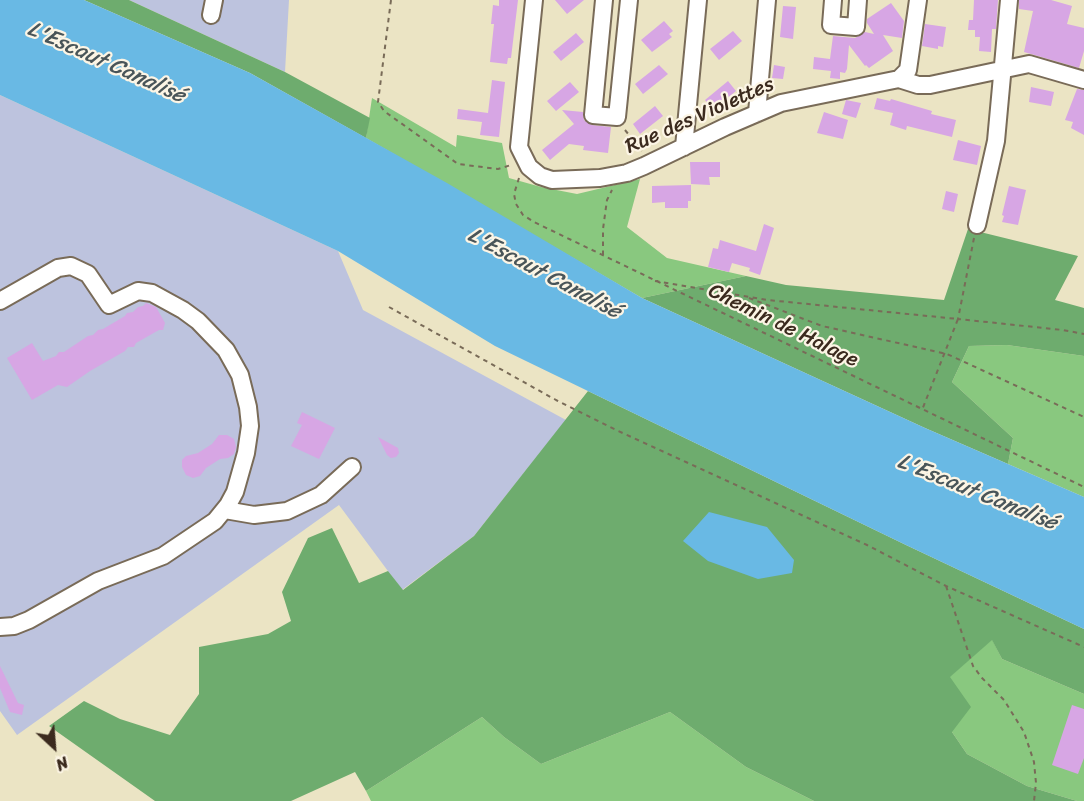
<!DOCTYPE html>
<meta charset="utf-8">
<style>
body{margin:0}
#map{position:relative;width:1084px;height:801px;overflow:hidden;background:#ebe4c4;font-family:Sriracha,sans-serif}
canvas{display:block}
.north{position:absolute;left:24px;top:717px;width:60px;height:60px;-webkit-text-stroke:4px #fcf5e5;paint-order:stroke;rotate:154deg;font-size:16px;font-weight:700;line-height:24px;text-align:center;color:#3b2a1e}
.north::after{content:'';display:block;margin:auto;width:21px;height:27px;background:#3b2a1e;clip-path:polygon(50% 0,100% 100%,50% 72%,0 100%)}
</style>
<div id="map">
<canvas width="1084" height="801"></canvas>
<div class="north">N</div>
</div>
<script>
const g = document.querySelector('canvas').getContext('2d');
g.lineJoin = 'round';
function paint(path, color) {
  g.fillStyle = color;
  g.fill(path, 'evenodd');
}
function shape(rows) {
  const path = new Path2D();
  for (const r of rows) {
    path.moveTo(r[0], r[1]);
    for (let i = 2; i < r.length; i += 2) path.lineTo(r[i], r[i + 1]);
  }
  return path;
}
function trace(path, color, width, dash) {
  g.strokeStyle = color;
  g.lineWidth = width;
  g.lineCap = dash ? 'butt' : 'round';
  g.setLineDash(dash || []);
  g.stroke(path);
}
function write(font, color, halo, rows, align = 'center') {
  g.font = font + ' Sriracha,sans-serif';
  g.lineWidth = 4.5;
  g.setLineDash([]);
  g.textBaseline = 'middle';
  g.strokeStyle = halo;
  g.fillStyle = color;
  for (const [text, x, y, turn = 0] of rows) {
    g.save();
    g.translate(x, y);
    g.rotate((+turn || 0) * Math.PI / 180);
    g.textAlign = isNaN(turn) ? turn : align;
    if (halo) g.strokeText(text, 0, 0);
    g.fillText(text, 0, 0);
    g.restore();
  }
}
const industrial = shape([
 [129,0,289,0,285,72],
 [0,95,338,251,363,310,566,420,474,536,402,590,339,505,17,735,0,711]
]);
const green = shape([
 [372,98,456,147,457,135,502,143,509,178,541,187,577,194,640,179,627,227,667,258,746,276,642,298,366,138],
 [1007,345,1084,356,1084,497,1008,464,1013,438,952,382,969,346],
 [992,639,1002,659,1084,694,1084,801,1077,801,1027,786,967,754,952,732,949,677],
 [670,712,746,767,814,801,371,801,366,791,482,717,504,737,541,764]
]);
const forest = shape([
 [84,0,129,0,285,72,370,118,366,138,250,73],
 [968,229,1078,256,1055,300,1084,308,1084,356,1007,345,969,346,952,382,1013,438,1008,464,925,428,642,298,746,276,786,285,944,300],
 [588,391,906,545,1084,629,1084,694,1002,659,992,640,950,677,971,707,952,732,967,754,1027,786,1077,801,814,801,746,767,670,712,541,764,504,737,482,717,366,791,355,772,291,801,155,801,49,726,84,701,120,719,170,735,199,694,199,647,268,634,291,621,282,592,308,538,332,528,359,583,388,571,403,590,474,536]
]);
const water = shape([
 [0,0,84,0,250,73,447,183,642,298,925,428,1084,497,1084,629,906,545,495,346,338,251,0,95],
 [709,512,767,527,794,560,792,573,758,579,708,561,683,541]
]);
const building = shape([
 [499,0,518,0,511,58,508,58,507,64,490,62,494,24,491,24,493,5,499,6],
 [555,0,584,0,567,14],
 [974,0,998,0,996,29,992,29,991,52,979,51,980,37,975,37,975,30,968,30,969,20,973,20],
 [1019,0,1051,0,1072,6,1067,24,1084,28,1084,51,1079,68,1024,52,1033,11,1019,9],
 [891,3,904,21,902,38,883,35,893,51,869,68,866,65,865,66,849,45,847,69,845,73,840,72,840,79,830,78,831,71,813,69,814,57,830,59,833,36,855,38,865,32,874,34,867,23,867,19],
 [783,6,796,7,793,39,780,37],
 [664,21,673,31,669,34,672,37,652,52,641,40],
 [925,24,946,27,943,47,938,46,938,49,922,46],
 [733,31,742,41,719,60,710,49],
 [576,33,584,42,561,61,553,52],
 [659,65,668,74,643,94,635,84],
 [774,65,785,67,783,79,772,78],
 [492,80,505,82,499,137,480,135,482,122,457,119,458,109,488,113],
 [728,81,736,91,713,110,705,100],
 [570,82,579,92,556,111,547,101],
 [1031,87,1054,92,1051,106,1029,102],
 [1077,89,1084,90,1084,135,1071,128,1073,122,1065,120],
 [877,98,890,101,891,99,932,111,931,114,956,120,952,137,907,126,906,130,890,125,893,113,874,109],
 [846,100,861,103,856,118,842,114],
 [655,106,663,116,640,134,633,124],
 [562,110,583,112,584,120,592,125,611,127,608,153,583,150,584,146,569,144,550,160,542,150,574,124],
 [824,112,848,120,843,139,817,133],
 [958,140,981,146,977,165,953,160],
 [690,162,720,162,720,177,709,177,710,185,691,184],
 [691,185,691,201,688,201,688,208,665,208,665,202,652,203,652,186],
 [1009,186,1026,190,1018,225,1002,222,1004,216,1002,215],
 [946,191,958,194,954,212,942,209],
 [764,224,774,228,760,275,749,271,750,268,732,263,729,272,708,267,713,248,718,249,720,240,756,251],
 [146,303,156,307,165,323,163,330,159,330,136,343,134,347,128,347,125,351,90,371,67,387,58,385,32,400,7,358,32,343,43,361,56,356,59,352,64,352,88,336,93,335,98,330,103,329,125,316,127,313,133,312,138,307,143,306],
 [302,412,335,428,319,459,291,446,302,425,297,423],
 [219,435,227,435,234,439,236,447,234,454,228,458,220,459,206,468,200,476,193,478,186,475,182,467,182,460,186,456,198,453,212,444],
 [378,437,398,448,399,453,396,457,391,458,387,455],
 [0,666,18,703,24,705,22,715,10,712,0,688],
 [1072,705,1084,709,1084,758,1078,774,1052,765]
]);
const path = shape([
 [391,0,378,102,384,111,458,164,498,169,511,165],
 [625,130,642,151],
 [519,178,514,194,516,204,523,215,534,222,1084,487],
 [974,238,958,319,1063,330,1084,334],
 [603,255,603,229,607,200,612,190],
 [655,281,768,300,958,319,922,410],
 [749,298,822,326,947,354,1084,417],
 [389,307,556,400,616,430,867,545,946,586,1084,647],
 [946,586,973,666,982,678,1004,700,1024,732,1034,762,1036,783,1034,801]
]);
const minor = shape([
 [534,0,519,147,529,167,540,176,552,180,600,178,627,173,644,166,725,127,781,103,899,79,918,85,930,85,1029,64,1084,80],
 [604,0,593,115,617,117,629,0],
 [833,0,831,25,856,27,858,0],
 [211,15,214,0],
 [899,79,908,70,918,0],
 [757,113,767,0],
 [684,147,698,0],
 [977,225,996,141,1009,0],
 [0,301,58,268,71,266,88,274,109,305,138,291,152,293,183,310,198,321,226,350,240,375,248,407,250,426,246,453,235,492,228,505,215,521,163,556,98,581,29,620,14,626,0,627],
 [225,510,254,515,287,511,321,495,352,467]
]);
const streetNames = [
 ["Rue des Violettes",700,116,-24],
 ["Chemin de Halage",783,326,26]
];
const waterNames = [
 ["L'Escaut Canalisé",106,63,24],
 ["L'Escaut Canalisé",544,274,28],
 ["L'Escaut Canalisé",977,493,22]
];
paint(industrial, '#bdc3de');
paint(green, '#89c87f');
paint(forest, '#6eac6e');
paint(water, '#69b9e4');
paint(building, '#d7a6e4');
trace(minor, '#796b58', 20);
trace(path, '#796b58', 2, [4.5, 4.5]);
trace(minor, '#fff', 16);
write('21px', '#3b2a1e', '#fcf5e5', streetNames);
write('italic 22px', '#495559', '#fcf5e5', waterNames);
</script>
